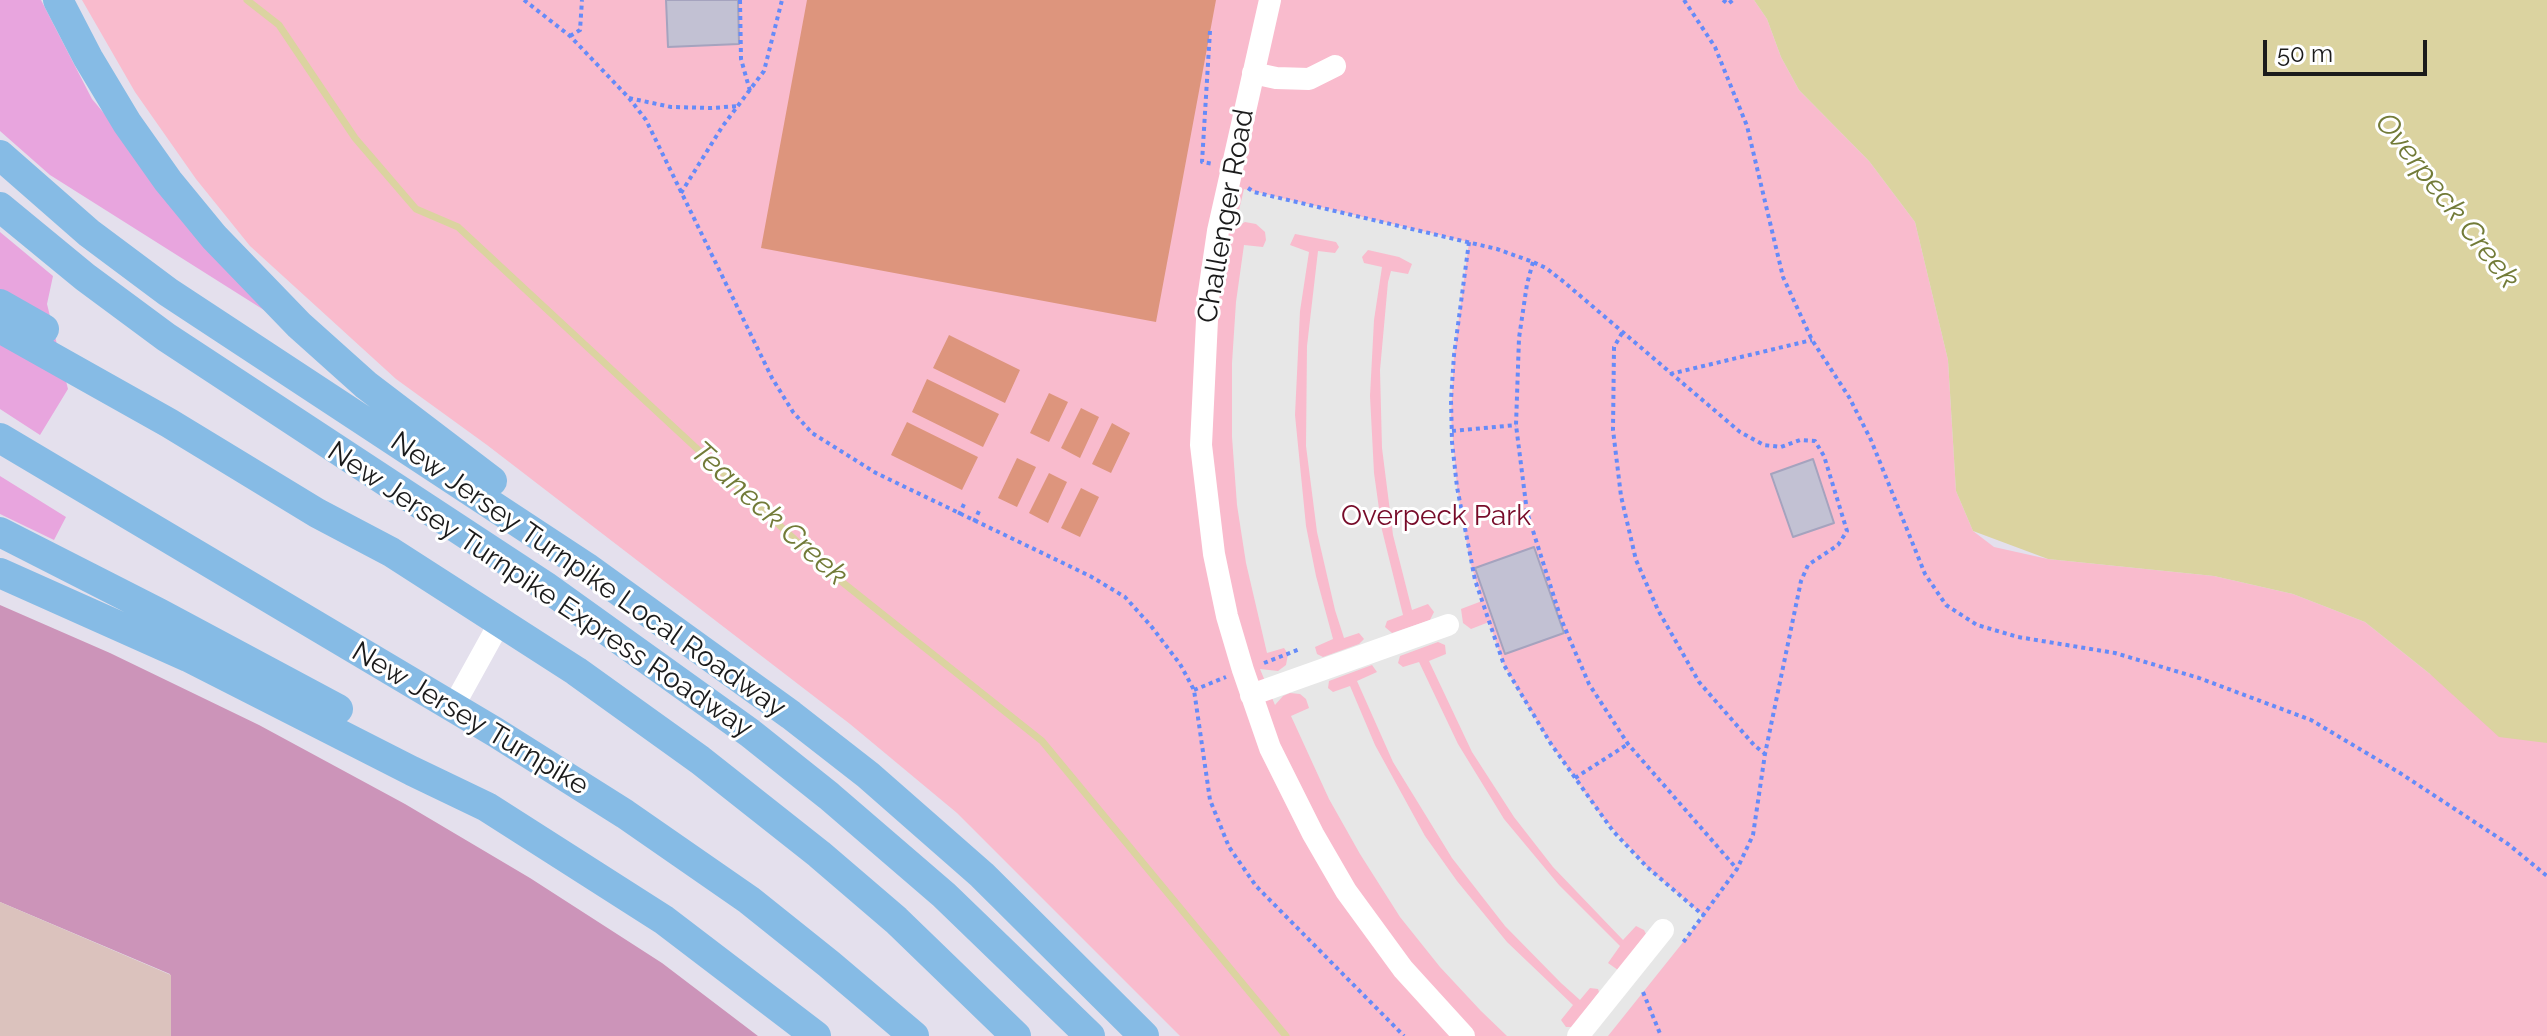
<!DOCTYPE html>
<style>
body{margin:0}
#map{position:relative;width:2547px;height:1036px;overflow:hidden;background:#e4e0ed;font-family:Raleway,sans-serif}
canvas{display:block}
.scale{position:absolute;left:2263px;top:40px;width:164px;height:36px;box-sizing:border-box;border:4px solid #1b1b1b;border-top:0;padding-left:10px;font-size:24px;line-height:28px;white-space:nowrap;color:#1b1b1b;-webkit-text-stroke:6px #fff;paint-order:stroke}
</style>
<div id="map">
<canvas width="2547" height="1036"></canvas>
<div class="scale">50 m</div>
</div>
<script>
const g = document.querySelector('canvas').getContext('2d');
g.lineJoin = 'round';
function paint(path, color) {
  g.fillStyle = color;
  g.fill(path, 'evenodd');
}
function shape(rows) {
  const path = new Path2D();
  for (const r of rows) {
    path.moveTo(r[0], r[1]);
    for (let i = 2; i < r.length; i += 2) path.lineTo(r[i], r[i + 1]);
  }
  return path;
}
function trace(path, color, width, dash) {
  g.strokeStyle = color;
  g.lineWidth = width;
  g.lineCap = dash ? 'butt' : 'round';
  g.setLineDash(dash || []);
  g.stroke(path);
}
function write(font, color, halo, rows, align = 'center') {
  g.font = font + ' Raleway,sans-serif';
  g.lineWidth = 6;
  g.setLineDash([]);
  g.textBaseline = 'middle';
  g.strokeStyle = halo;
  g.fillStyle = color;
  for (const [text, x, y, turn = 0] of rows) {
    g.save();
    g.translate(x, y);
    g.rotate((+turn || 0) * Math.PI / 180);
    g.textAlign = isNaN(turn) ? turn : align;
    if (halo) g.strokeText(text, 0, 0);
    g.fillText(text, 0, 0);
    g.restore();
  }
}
const grass = shape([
 [0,0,41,0,92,99,275,317,50,175,0,131],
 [0,232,53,276,47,304,68,389,40,435,0,409],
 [0,476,66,517,54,540,0,514]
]);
const forest = shape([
 [0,605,110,653,259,725,405,804,530,878,662,963,758,1036,171,1036,170,974,0,902]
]);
const wetland = shape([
 [0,902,171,975,171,1036,0,1036]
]);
const park = shape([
 [82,0,1754,0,1767,19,1781,57,1799,90,1869,161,1915,222,1948,360,1956,491,1973,531,1994,547,2048,559,2214,576,2293,594,2365,622,2430,674,2547,743,2547,1036,1180,1036,957,813,850,724,487,445,396,379,250,246,196,179,135,92]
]);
const pitch = shape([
 [807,0,1216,0,1156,322,761,248],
 [949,335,1020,370,1005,403,933,368],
 [927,379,999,414,983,447,912,412],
 [1049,393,1068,402,1049,442,1030,433],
 [1081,408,1099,417,1080,458,1061,448],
 [907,422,978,457,962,490,891,455],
 [1112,423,1130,433,1111,473,1092,464],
 [1017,458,1036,467,1017,507,998,498],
 [1049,473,1067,482,1048,523,1029,513],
 [1081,488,1099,497,1080,537,1061,528]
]);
const parking = shape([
 [1244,189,1469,242,1454,355,1451,417,1457,487,1470,561,1482,601,1461,609,1463,623,1471,629,1489,622,1504,665,1521,695,1551,744,1600,814,1647,867,1704,916,1608,1036,1507,1036,1481,1011,1440,967,1400,917,1360,854,1329,799,1291,716,1309,708,1306,699,1300,694,1290,693,1283,696,1275,705,1260,669,1278,671,1286,665,1288,654,1284,648,1267,653,1246,563,1237,505,1232,437,1232,363,1236,302,1244,245,1263,247,1266,240,1265,232,1256,224,1245,222,1235,227],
 [1295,234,1336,242,1339,247,1335,253,1318,251,1307,346,1306,446,1317,532,1335,610,1344,638,1359,633,1364,639,1359,644,1323,657,1317,654,1315,647,1333,639,1316,576,1306,526,1295,415,1300,311,1309,252,1290,245],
 [1368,250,1399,257,1412,264,1408,274,1391,271,1388,282,1380,370,1382,448,1393,535,1412,610,1428,604,1434,612,1430,620,1392,633,1385,627,1387,621,1403,615,1382,530,1374,473,1370,396,1374,320,1382,267,1364,263,1362,257],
 [1438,642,1445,645,1446,654,1429,661,1472,752,1514,817,1553,867,1623,940,1636,926,1644,930,1646,934,1618,970,1608,963,1620,946,1559,885,1504,819,1458,744,1419,662,1403,667,1398,663,1400,656],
 [1372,665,1377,672,1357,681,1393,762,1452,858,1505,926,1561,983,1580,1000,1590,988,1598,989,1599,992,1572,1027,1566,1027,1561,1020,1573,1005,1507,942,1457,881,1425,836,1375,745,1350,686,1333,692,1328,688,1329,681]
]);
const water = shape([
 [1754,0,2547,0,2547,743,2499,737,2430,674,2365,622,2293,594,2214,576,2048,559,1973,531,1956,491,1948,360,1915,222,1869,161,1799,90,1781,57,1767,19]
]);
const stream = shape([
 [247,0,279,25,355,138,416,209,458,227,832,574,1042,741,1286,1036]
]);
const building = shape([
 [666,0,738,0,739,44,668,47,666,0],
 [1813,459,1834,523,1793,537,1771,474,1813,459],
 [1534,547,1564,633,1505,654,1475,568,1534,547]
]);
const path = shape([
 [524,0,570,36,629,98,646,120,772,378,793,412,812,433,876,473,1090,576,1125,597,1151,626,1180,664,1194,690,1210,800,1229,847,1256,886,1404,1036],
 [740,0,741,59,750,91],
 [1684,0,1715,47,1747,126,1783,277,1812,340,1849,397,1871,440,1925,574,1946,605,1977,625,2018,637,2115,653,2199,678,2311,720,2400,773,2508,844,2547,876],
 [1723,0,1728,4,1733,0],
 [1210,31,1202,162,1214,164],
 [570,36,580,30,582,0],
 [629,98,671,107,712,108,738,106],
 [1248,188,1254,192,1497,249,1533,262,1546,268,1564,282,1740,432,1764,445,1781,447,1800,440,1815,441,1824,456,1847,531,1838,545,1808,565,1801,581,1765,754,1753,835,1737,869,1682,944],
 [681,193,722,127,764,71,782,0],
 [1469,242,1454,355,1451,400,1452,442,1457,487,1475,580,1504,665,1551,744,1613,831,1647,867,1704,916],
 [1533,262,1527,284,1519,338,1516,425,1527,512,1561,619,1589,684,1628,744,1737,869],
 [1622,333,1614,347,1613,430,1621,496,1636,560,1658,610,1699,682,1754,745,1765,754],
 [1670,374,1812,340],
 [1452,431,1516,425],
 [959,515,964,504],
 [974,522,979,511],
 [1264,663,1300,649],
 [1194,690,1226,677],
 [1575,778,1628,744],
 [1643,992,1661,1036]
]);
const minor = shape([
 [1270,0,1218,231,1208,299,1201,445,1214,554,1227,616,1243,670,1270,748,1313,834,1346,891,1403,969,1464,1036],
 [1253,73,1276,78,1309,79,1335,66],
 [1251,695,1448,625],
 [453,707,500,622],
 [1578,1036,1663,930]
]);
const highway = shape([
 [58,0,88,58,127,123,168,181,214,237,299,325,366,385,492,481],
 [0,155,89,233,168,292,586,567,791,715,868,775,982,875,1144,1036],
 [0,207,85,277,166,337,545,586,750,733,829,796,944,895,1090,1036],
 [0,304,44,329],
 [0,328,169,423,317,513,391,552,576,671,700,760,819,854,896,920,1016,1036],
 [0,438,495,732,625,814,749,900,829,964,914,1036],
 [0,532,159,613,338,709],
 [0,573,188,657,412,771,487,807,664,920,816,1036]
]);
const streetNames = [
 ["Challenger Road",1226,216,-80],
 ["New Jersey Turnpike Local Roadway",588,575,35],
 ["New Jersey Turnpike Express Roadway",540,590,34],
 ["New Jersey Turnpike",470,719,31]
];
const parkNames = [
 ["Overpeck Park",1436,517]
];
const waterNames = [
 ["Overpeck Creek",2447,201,52],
 ["Teaneck Creek",769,514,42]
];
paint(grass, '#e8a5de');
paint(forest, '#cc94b9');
paint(wetland, '#dbc2bd');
paint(park, '#f9bbcd');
paint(pitch, '#dd957d');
paint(parking, '#e7e7e7');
paint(water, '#dbd3a0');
trace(stream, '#dbd3a0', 7);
paint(building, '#c2c1d3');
trace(building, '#a5a3be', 2);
trace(path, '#658bf9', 4, [4, 4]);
trace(minor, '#fff', 22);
trace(highway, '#86bbe5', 30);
write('28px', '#1b1b1b', '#fff', streetNames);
write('28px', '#770b29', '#fff', parkNames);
write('italic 30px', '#727b38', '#fff', waterNames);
</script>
